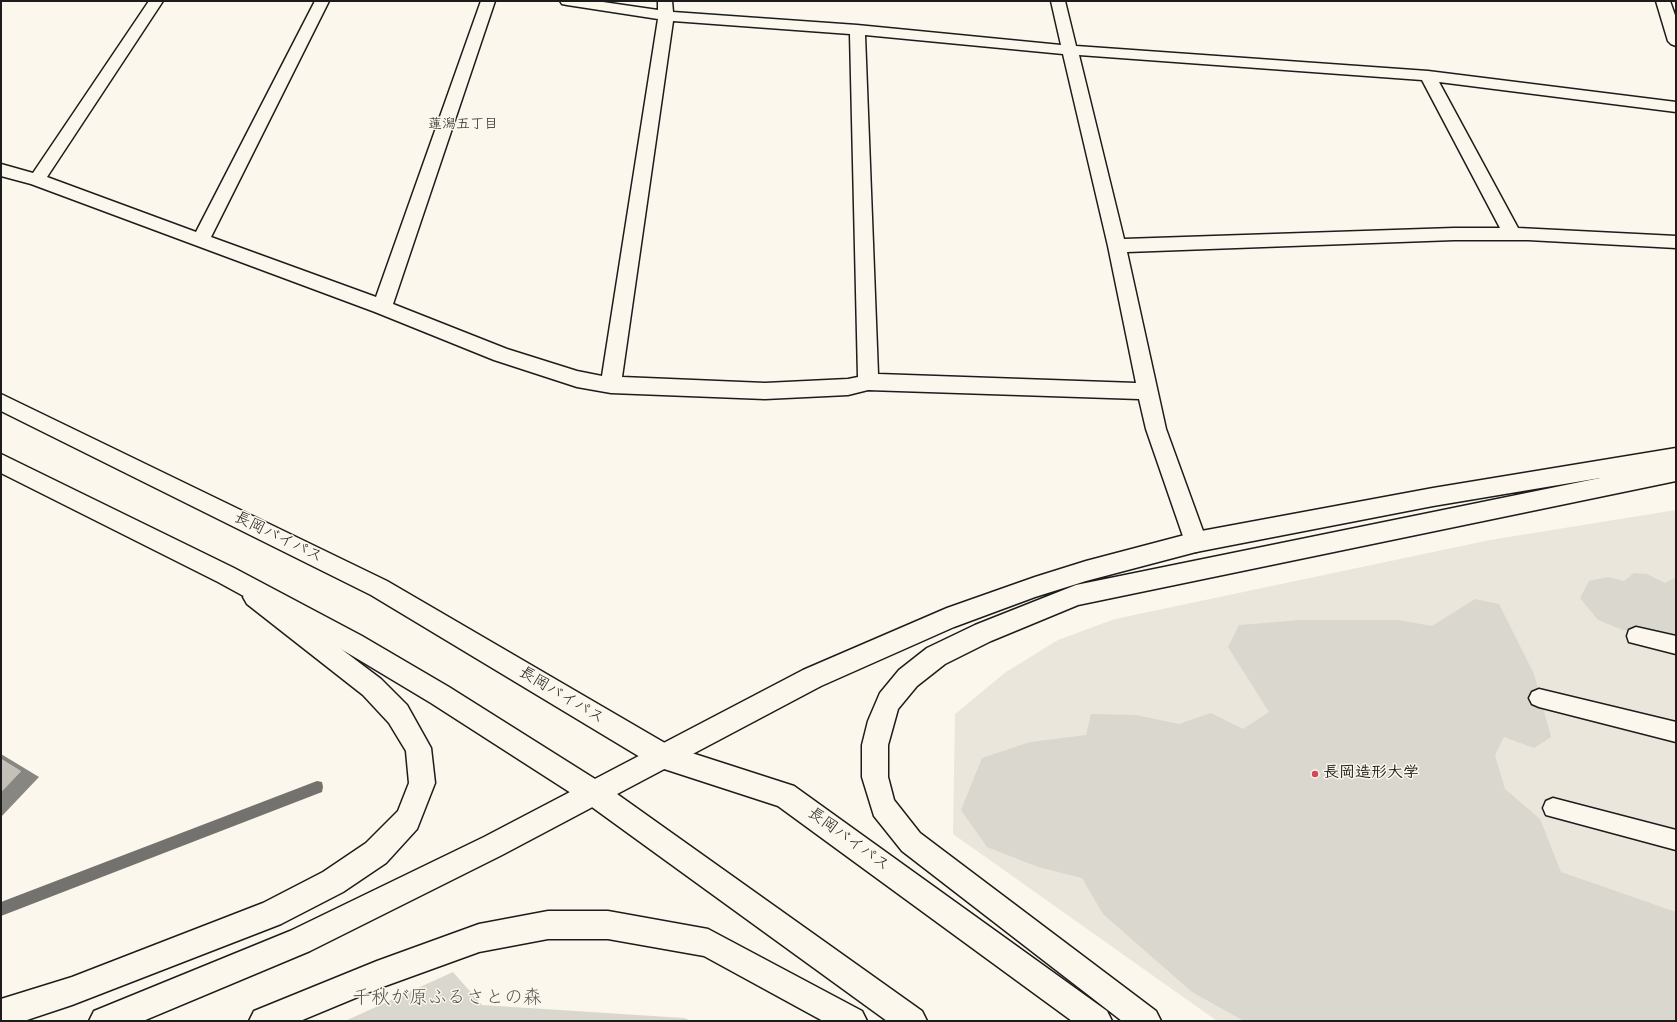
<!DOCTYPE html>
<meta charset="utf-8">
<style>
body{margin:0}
#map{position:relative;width:1677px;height:1022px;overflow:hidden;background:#fbf7ec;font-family:Mynerve,sans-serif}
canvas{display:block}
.frame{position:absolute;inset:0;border:2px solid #1c1c1c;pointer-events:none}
</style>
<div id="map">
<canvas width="1677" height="1022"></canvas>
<div class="frame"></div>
</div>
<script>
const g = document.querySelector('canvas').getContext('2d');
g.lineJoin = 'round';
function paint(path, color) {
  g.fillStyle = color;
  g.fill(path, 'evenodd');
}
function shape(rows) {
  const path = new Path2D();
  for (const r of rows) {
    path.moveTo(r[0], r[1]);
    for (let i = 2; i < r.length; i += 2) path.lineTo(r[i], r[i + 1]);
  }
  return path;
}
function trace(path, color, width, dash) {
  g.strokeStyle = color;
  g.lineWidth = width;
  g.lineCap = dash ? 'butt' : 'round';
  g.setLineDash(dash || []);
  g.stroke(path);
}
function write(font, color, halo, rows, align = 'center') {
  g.font = font + ' Mynerve,"Klee One",sans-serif';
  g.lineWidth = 3;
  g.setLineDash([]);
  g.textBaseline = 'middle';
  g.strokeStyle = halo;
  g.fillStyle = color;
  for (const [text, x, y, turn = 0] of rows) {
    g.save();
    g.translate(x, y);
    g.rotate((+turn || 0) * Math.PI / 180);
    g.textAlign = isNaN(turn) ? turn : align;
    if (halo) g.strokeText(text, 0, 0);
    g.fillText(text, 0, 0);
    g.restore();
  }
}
const built = shape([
 [1676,510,1676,1021,1217,1021,953,834,955,714,1006,672,1058,640,1115,619,1490,540]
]);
const green = shape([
 [1634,573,1647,574,1665,583,1676,577,1676,637,1623,630,1598,620,1580,598,1589,581,1608,577,1624,581],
 [1475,599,1499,604,1534,674,1551,737,1534,748,1504,737,1495,755,1505,789,1540,819,1561,872,1676,912,1676,1021,1244,1021,1192,992,1103,914,1082,878,1038,867,987,847,961,810,982,758,1030,742,1086,735,1091,714,1136,715,1179,724,1211,713,1243,729,1269,712,1228,647,1239,625,1301,620,1398,620,1432,626],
 [453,972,482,1005,684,1018,692,1021,345,1021]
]);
const stream = shape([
 [317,781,322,782,323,787,322,792,1,916,1,902,317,781]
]);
const service = shape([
 [1636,627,1676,636,1676,654,1629,642,1627,636,1629,630,1636,627],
 [1539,689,1676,722,1676,742,1539,707,1532,704,1529,698,1532,692,1539,689],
 [1553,798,1676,830,1676,850,1546,815,1543,808,1546,801,1553,798]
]);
const minor = shape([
 [149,1,163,1,47,177,196,232,315,1,329,1,211,237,376,297,481,1,495,1,393,304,507,349,577,371,602,376,658,19,567,5,562,4,560,1,596,1,658,10,658,1,672,1,673,12,857,25,1061,45,1051,1,1065,1,1076,46,1428,71,1676,102,1676,112,1439,82,1518,228,1676,236,1676,248,1528,240,1454,240,1127,252,1166,429,1207,542,1204,549,1196,552,1188,549,1185,542,1146,429,1139,399,868,390,848,395,765,399,611,393,577,387,494,360,375,312,31,184,1,176,1,164,33,173,149,1],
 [673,21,850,34,858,377,848,379,765,383,622,377,673,21],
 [865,35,1063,54,1108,246,1136,383,878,374,865,35],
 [1079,55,1422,80,1500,228,1454,228,1124,239,1079,55],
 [1656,1,1670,1,1676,18,1676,46,1671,44,1668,41,1656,1]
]);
const tertiary = shape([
 [1676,448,1676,481,1078,605,991,641,945,664,917,686,898,709,888,745,888,777,894,800,920,833,1156,1011,1161,1021,1122,1021,902,851,874,816,862,777,862,745,868,721,880,693,899,670,927,648,975,625,1076,585,1600,478,1433,506,1196,552,1086,581,1035,597,954,627,821,686,502,855,310,951,143,1021,89,1021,94,1011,290,931,484,837,803,670,947,608,1035,577,1086,561,1196,532,1433,488,1676,448],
 [255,586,263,590,381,679,407,705,431,748,435,783,417,829,386,863,343,892,281,924,72,1005,24,1021,1,1021,1,999,72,977,263,903,323,872,366,843,398,811,409,783,406,751,389,723,363,695,247,604,243,597,247,590,255,586],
 [548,911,608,911,708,929,862,1011,867,1021,823,1021,704,956,608,939,548,939,479,952,377,989,300,1021,249,1021,254,1011,377,961,479,924,548,911]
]);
const trunk = shape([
 [1,394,387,581,670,746,794,786,1107,1011,1112,1021,1072,1021,778,806,655,766,371,595,1,411,1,394],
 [1,454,234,568,362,636,449,687,603,784,922,1011,927,1021,887,1021,585,802,431,703,346,652,218,582,1,473,1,454]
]);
const shadedWall = shape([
 [1,754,39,777,1,817]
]);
const building = shape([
 [1,758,22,771,1,793,1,758]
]);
const markers = [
 [1315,774,4,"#d1495b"]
];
const farNeighbourhoodnames = [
 ["蓮潟五丁目",463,125]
];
const streetNames = [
 ["長岡バイパス",278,538,26],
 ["長岡バイパス",561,696,31],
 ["長岡バイパス",848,840,36]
];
const poiNames = [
 ["長岡造形大学",1323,774]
];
const nearParknames = [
 ["千秋が原ふるさとの森",447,999]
];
paint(built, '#eae6dc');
paint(green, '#dad7ce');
paint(stream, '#74726e');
trace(service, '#1c1c1c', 3);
trace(minor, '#1c1c1c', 3);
trace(tertiary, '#1c1c1c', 3);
trace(trunk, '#1c1c1c', 3);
paint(service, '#fbf7ec');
paint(minor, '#fbf7ec');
paint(tertiary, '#fbf7ec');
paint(trunk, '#fbf7ec');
paint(shadedWall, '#888681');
paint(building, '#c3c0b8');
trace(building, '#888681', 1);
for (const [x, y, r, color] of markers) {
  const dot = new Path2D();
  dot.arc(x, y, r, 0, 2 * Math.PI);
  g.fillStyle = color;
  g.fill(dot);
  trace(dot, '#fbf7ec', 1.5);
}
write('14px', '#1c1c1c', '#fbf7ec', farNeighbourhoodnames);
write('16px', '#1c1c1c', '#fbf7ec', streetNames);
write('bold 16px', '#1c1c1c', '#fbf7ec', poiNames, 'left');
write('19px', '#555451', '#fbf7ec', nearParknames);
</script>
